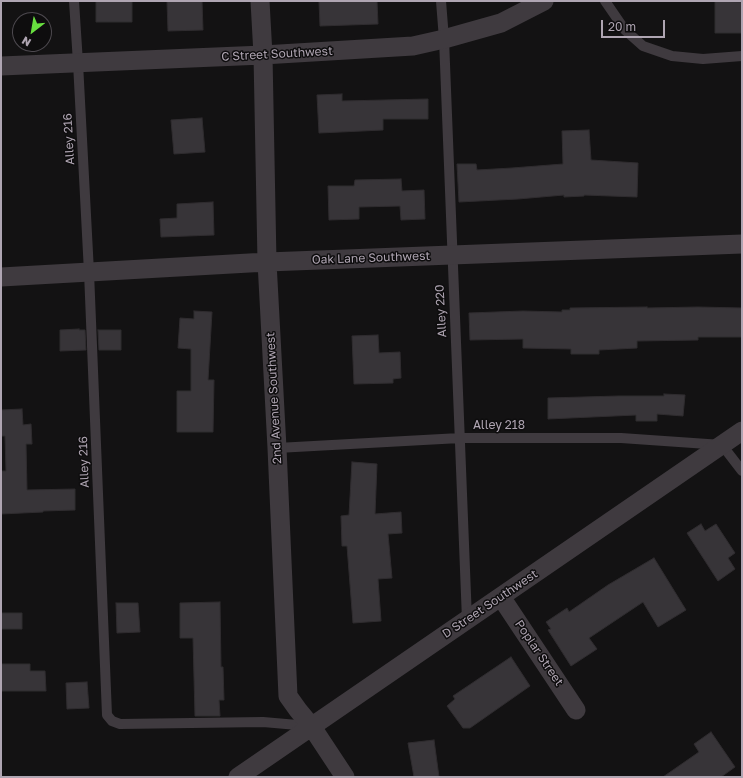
<!DOCTYPE html>
<style>
body{margin:0}
#map{position:relative;width:743px;height:778px;overflow:hidden;background:#131213;font-family:"Golos Text",sans-serif}
canvas{display:block}
.frame{position:absolute;inset:0;border:2px solid #afa5b2;pointer-events:none}
.north{position:absolute;left:12px;top:12px;width:40px;height:40px;box-sizing:border-box;background:#0e0d0e;border:1px solid #4e4a50;border-radius:50%;rotate:211deg;font-size:11px;font-weight:700;line-height:16px;text-align:center;color:#afa5b2}
.north::after{content:'';display:block;margin:auto;width:14px;height:18px;background:#68de3f;clip-path:polygon(50% 0,100% 100%,50% 72%,0 100%)}
.scale{position:absolute;left:601px;top:20px;width:64px;height:18px;box-sizing:border-box;border:2px solid #afa5b2;border-top:0;padding-left:5px;font-size:12px;line-height:14px;white-space:nowrap;color:#afa5b2;-webkit-text-stroke:3px #0e0d0e;paint-order:stroke}
</style>
<div id="map">
<canvas width="743" height="778"></canvas>
<div class="frame"></div>
<div class="north">N</div>
<div class="scale">20 m</div>
</div>
<script>
const g = document.querySelector('canvas').getContext('2d');
g.lineJoin = 'round';
function paint(path, color) {
  g.fillStyle = color;
  g.fill(path, 'evenodd');
}
function shape(rows) {
  const path = new Path2D();
  for (const r of rows) {
    path.moveTo(r[0], r[1]);
    for (let i = 2; i < r.length; i += 2) path.lineTo(r[i], r[i + 1]);
  }
  return path;
}
function trace(path, color, width, dash) {
  g.strokeStyle = color;
  g.lineWidth = width;
  g.lineCap = dash ? 'butt' : 'round';
  g.setLineDash(dash || []);
  g.stroke(path);
}
function write(font, color, halo, rows, align = 'center') {
  g.font = font + ' "Golos Text",sans-serif';
  g.lineWidth = 3;
  g.setLineDash([]);
  g.textBaseline = 'middle';
  g.strokeStyle = halo;
  g.fillStyle = color;
  for (const [text, x, y, turn = 0] of rows) {
    g.save();
    g.translate(x, y);
    g.rotate((+turn || 0) * Math.PI / 180);
    g.textAlign = isNaN(turn) ? turn : align;
    if (halo) g.strokeText(text, 0, 0);
    g.fillText(text, 0, 0);
    g.restore();
  }
}
const building = shape([
 [96,1,132,1,132,22,96,22,96,1],
 [167,1,202,1,203,30,168,31,167,1],
 [319,1,377,1,378,24,320,26,319,1],
 [715,1,742,2,742,33,715,33,715,1],
 [342,94,342,101,428,99,428,119,383,119,383,130,319,133,317,95,342,94],
 [202,118,205,152,174,154,171,120,202,118],
 [589,130,591,160,638,163,637,197,584,195,584,196,564,197,564,195,518,199,459,202,457,164,476,164,477,170,512,168,563,164,562,131,589,130],
 [401,179,402,191,424,190,425,219,401,220,400,206,359,207,359,219,329,220,328,186,354,186,355,180,401,179],
 [213,202,214,235,161,237,160,219,177,218,177,204,213,202],
 [647,307,647,308,698,307,742,308,742,337,698,337,698,340,637,341,637,348,599,350,599,354,571,354,571,349,523,348,523,339,470,340,469,313,523,311,562,312,562,310,570,310,570,308,647,307],
 [194,311,212,312,208,380,214,380,213,432,177,432,177,391,191,391,191,349,178,348,180,318,194,319,194,311],
 [79,329,79,330,85,330,86,350,60,351,60,330,79,329],
 [98,330,121,330,121,350,99,350,98,330],
 [378,335,379,353,400,352,401,378,393,379,393,383,354,384,352,336,378,335],
 [664,394,685,395,683,416,657,414,657,421,636,421,636,415,548,419,548,398,618,396,664,396,664,394],
 [22,409,23,425,31,424,32,444,26,444,27,490,75,489,75,510,43,511,43,512,1,514,1,471,6,471,5,436,1,436,1,410,22,409],
 [352,462,377,464,375,514,401,512,402,533,388,534,392,578,378,579,381,621,353,623,347,546,342,546,341,516,349,515,352,462],
 [701,524,705,531,716,524,735,553,728,558,735,569,718,581,687,533,701,524],
 [654,558,686,610,658,627,643,602,589,638,597,649,571,666,548,630,551,629,546,622,567,608,569,612,608,585,654,558],
 [220,602,221,667,223,667,224,700,219,700,220,716,195,716,193,638,180,638,180,603,220,602],
 [116,603,138,603,140,632,117,633,116,603],
 [1,613,22,613,22,629,1,629,1,613],
 [511,657,530,686,470,728,463,728,447,706,455,699,453,696,511,657],
 [1,664,30,664,30,671,45,671,46,691,1,691,1,664],
 [87,682,89,708,67,709,66,683,87,682],
 [711,732,735,767,721,777,663,777,699,752,694,744,711,732],
 [434,740,439,777,414,777,408,743,434,740]
]);
const lane = shape([
 [74,1,78,63,89,272,107,715,112,721,120,724,263,722,309,726],
 [441,1,444,39,467,620],
 [605,1,625,30,643,46,672,56,703,59,742,56],
 [277,448,460,438,621,438,722,445,742,471]
]);
const street = shape([
 [260,1,263,55,267,262,277,448,288,696,298,710,312,727,345,777],
 [1,66,263,55,413,46,444,39,501,23,544,1],
 [1,277,267,262,742,244],
 [501,597,576,710],
 [238,777,742,431]
]);
const streetNames = [
 ["C Street Southwest",277,54,-3],
 ["Alley 216",69,139,-93],
 ["Oak Lane Southwest",371,258,-2],
 ["Alley 220",441,311,-93],
 ["2nd Avenue Southwest",274,398,-93],
 ["Alley 218",499,425],
 ["Alley 216",84,462,-92],
 ["D Street Southwest",490,604,-34],
 ["Poplar Street",539,653,56]
];
paint(building, '#373438');
trace(building, '#2f2c2f', 1);
trace(lane, '#3f3a3f', 10);
trace(street, '#3f3a3f', 19);
write('12px', '#afa5b2', '#0e0d0e', streetNames);
</script>
